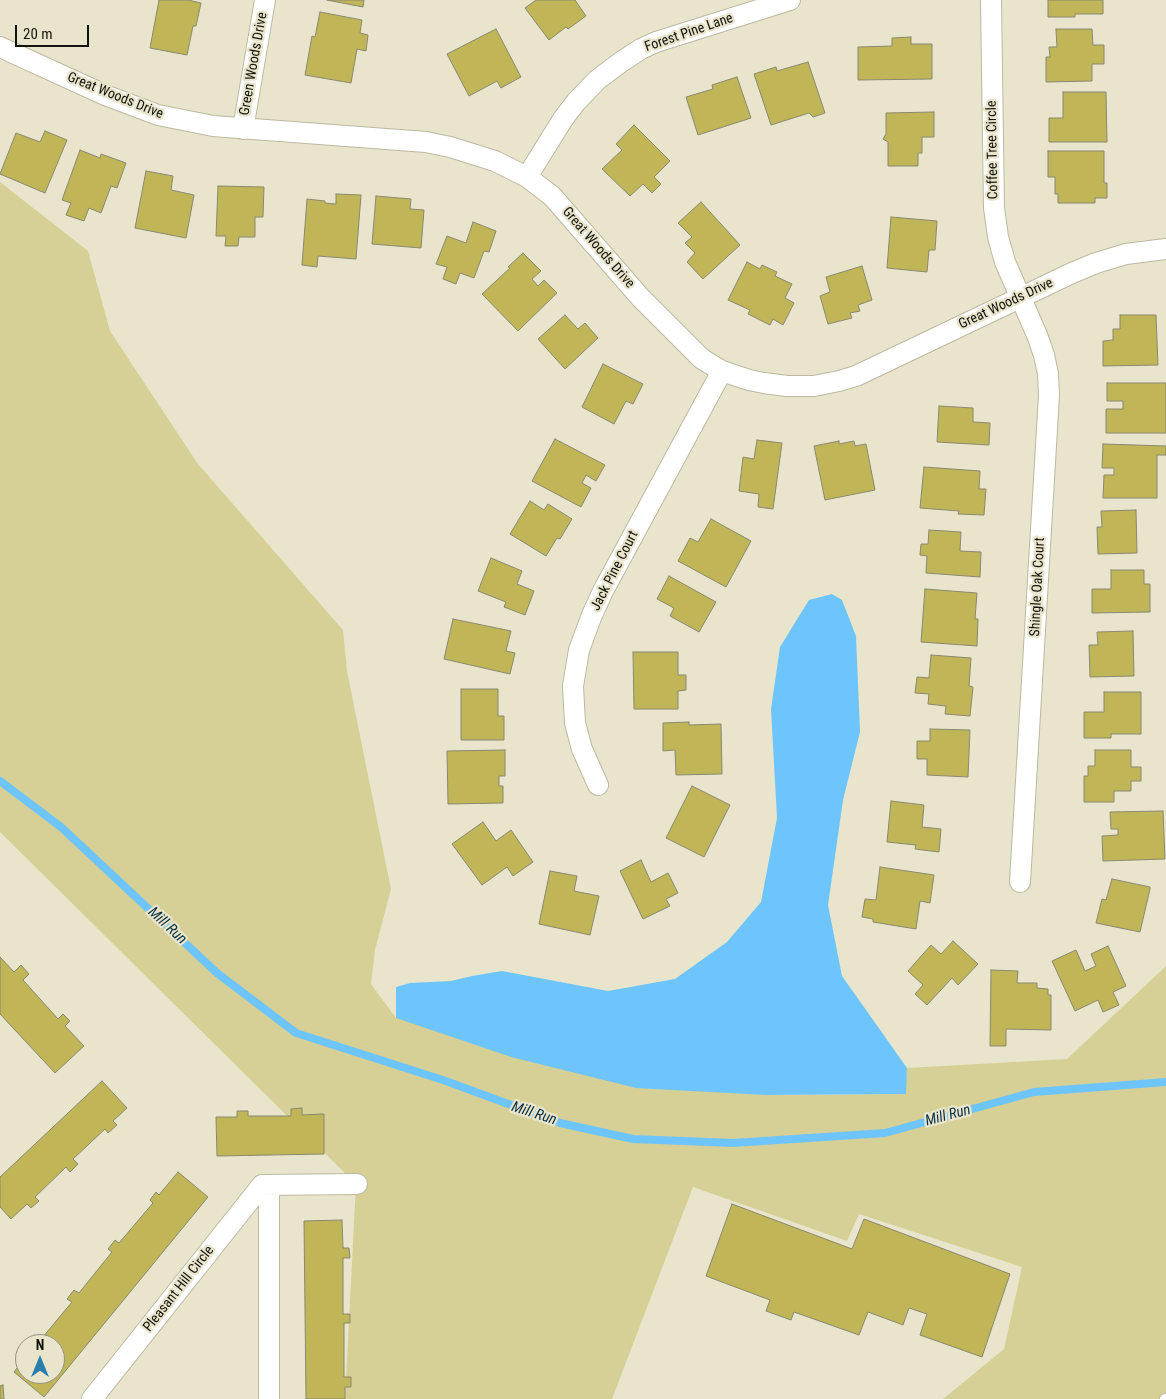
<!DOCTYPE html>
<style>
body{margin:0}
#map{position:relative;width:1166px;height:1399px;overflow:hidden;background:#e8e5cc;font-family:"Roboto Condensed",sans-serif}
canvas{display:block}
.north{position:absolute;left:15px;top:1334px;width:50px;height:50px;box-sizing:border-box;background:#e8e5cc;border:1px solid #93917f;border-radius:50%;rotate:0deg;font-size:14px;font-weight:700;line-height:20px;text-align:center;color:#14130b}
.north::after{content:'';display:block;margin:auto;width:18px;height:22px;background:#2a7dad;clip-path:polygon(50% 0,100% 100%,50% 72%,0 100%)}
.scale{position:absolute;left:15px;top:25px;width:74px;height:22px;box-sizing:border-box;border:2px solid #14130b;border-top:0;padding-left:6px;font-size:15px;line-height:18px;white-space:nowrap;color:#14130b;-webkit-text-stroke:4px #e8e5cc;paint-order:stroke}
</style>
<div id="map">
<canvas width="1166" height="1399"></canvas>
<div class="north">N</div>
<div class="scale">20 m</div>
</div>
<script>
const g = document.querySelector('canvas').getContext('2d');
g.lineJoin = 'round';
function paint(path, color) {
  g.fillStyle = color;
  g.fill(path, 'evenodd');
}
function shape(rows) {
  const path = new Path2D();
  for (const r of rows) {
    path.moveTo(r[0], r[1]);
    for (let i = 2; i < r.length; i += 2) path.lineTo(r[i], r[i + 1]);
  }
  return path;
}
function trace(path, color, width, dash) {
  g.strokeStyle = color;
  g.lineWidth = width;
  g.lineCap = dash ? 'butt' : 'round';
  g.setLineDash(dash || []);
  g.stroke(path);
}
function write(font, color, halo, rows, align = 'center') {
  g.font = font + ' "Roboto Condensed",sans-serif';
  g.lineWidth = 4.5;
  g.setLineDash([]);
  g.textBaseline = 'middle';
  g.strokeStyle = halo;
  g.fillStyle = color;
  for (const [text, x, y, turn = 0] of rows) {
    g.save();
    g.translate(x, y);
    g.rotate((+turn || 0) * Math.PI / 180);
    g.textAlign = isNaN(turn) ? turn : align;
    if (halo) g.strokeText(text, 0, 0);
    g.fillText(text, 0, 0);
    g.restore();
  }
}
const green = shape([
 [0,182,88,251,110,331,198,464,343,630,347,671,391,889,375,950,371,984,396,1018,765,1095,905,1094,907,1068,1067,1059,1166,966,1166,1399,943,1399,1004,1349,1022,1267,859,1214,847,1241,693,1187,612,1399,345,1399,356,1184,0,832]
]);
const water = shape([
 [832,594,842,600,856,636,860,732,843,800,828,905,842,976,907,1068,906,1094,765,1095,636,1088,511,1057,396,1018,396,987,410,983,451,981,472,976,502,971,608,991,675,979,727,942,761,902,777,818,771,709,780,647,809,600]
]);
const stream = shape([
 [0,781,61,827,217,973,296,1033,443,1080,560,1123,633,1139,733,1143,885,1133,1034,1092,1166,1082]
]);
const building = shape([
 [159,0,188,0,201,3,196,26,193,26,187,55,150,48,159,0],
 [327,0,364,0,363,7,327,0],
 [536,0,575,0,586,16,568,29,566,27,549,40,525,8,536,0],
 [1048,0,1103,0,1103,14,1075,14,1075,17,1048,17,1048,0],
 [320,12,362,20,360,33,368,35,366,51,357,49,351,83,305,75,312,36,315,37,320,12],
 [496,29,521,77,501,88,497,81,469,96,447,54,496,29],
 [1056,29,1092,29,1093,45,1104,45,1104,64,1092,64,1092,81,1046,82,1046,57,1050,57,1049,47,1057,47,1056,29],
 [911,37,911,44,932,44,932,79,858,80,858,47,892,46,892,38,911,37],
 [808,62,825,113,813,117,809,113,771,125,754,74,776,67,777,71,808,62],
 [737,77,751,118,698,135,686,97,713,89,712,85,737,77],
 [1063,92,1106,92,1107,142,1049,142,1049,118,1063,118,1063,92],
 [934,112,934,137,922,137,922,153,918,153,918,166,888,166,888,142,883,139,886,134,886,113,934,112],
 [634,125,670,161,654,177,661,184,652,193,643,184,630,196,602,169,622,150,616,144,634,125],
 [45,131,67,140,45,193,0,174,16,133,40,142,45,131],
 [80,150,100,158,101,154,126,163,117,188,111,186,101,213,89,208,84,221,66,215,71,203,62,200,80,150],
 [1048,151,1104,151,1104,183,1107,183,1107,198,1095,198,1095,203,1058,203,1058,194,1055,194,1055,177,1048,177,1048,151],
 [146,171,173,176,171,190,194,195,186,238,135,228,146,171],
 [218,186,264,187,263,217,255,217,255,237,239,237,238,246,225,246,226,236,216,236,218,186],
 [336,194,361,195,356,259,318,256,317,267,302,265,307,199,325,201,325,203,336,204,336,194],
 [376,196,411,199,410,209,424,210,421,248,372,244,376,196],
 [701,202,740,245,703,279,687,262,695,253,685,243,692,237,678,223,701,202],
 [891,217,937,221,935,250,929,250,927,272,887,268,891,217],
 [473,222,496,231,489,252,484,251,474,278,460,273,456,284,443,279,447,267,436,264,447,236,466,243,473,222],
 [523,253,541,271,532,279,538,286,544,280,557,293,518,331,482,294,510,268,508,267,523,253],
 [747,262,760,269,762,265,777,272,775,276,792,284,785,298,794,303,783,325,773,319,770,325,748,314,750,310,728,300,747,262],
 [862,266,872,300,858,305,860,311,850,313,852,318,828,324,820,296,830,292,826,277,862,266],
 [565,315,578,329,585,323,598,338,565,369,538,339,565,315],
 [1120,315,1156,315,1158,365,1103,366,1103,341,1113,340,1113,329,1120,329,1120,315],
 [603,364,643,384,633,404,626,401,614,424,582,407,603,364],
 [1107,383,1166,383,1166,433,1106,433,1106,409,1123,409,1123,401,1107,401,1107,383],
 [939,406,973,408,973,422,990,423,989,445,937,442,939,406],
 [555,439,605,465,596,481,586,475,582,483,591,488,581,507,532,481,555,439],
 [757,440,782,443,773,509,758,507,759,494,739,491,743,457,754,459,757,440],
 [839,441,839,444,854,441,855,446,866,444,875,490,825,500,814,446,839,441],
 [1103,444,1166,446,1166,455,1157,455,1157,498,1103,498,1104,475,1114,475,1114,468,1102,468,1103,444],
 [924,467,980,471,979,489,986,489,984,515,958,514,959,511,920,508,924,467],
 [530,501,544,510,548,504,572,519,560,539,557,538,546,556,510,534,530,501],
 [1136,510,1137,553,1098,554,1097,527,1102,527,1101,511,1136,510],
 [711,519,751,541,726,587,678,561,690,538,698,542,711,519],
 [929,530,961,532,960,551,981,552,980,577,926,573,927,556,920,555,921,544,928,544,929,530],
 [491,558,522,571,517,584,534,591,525,615,504,607,506,602,478,591,491,558],
 [1111,570,1144,570,1144,584,1150,584,1150,612,1092,613,1092,589,1111,589,1111,570],
 [669,576,716,602,699,632,670,616,674,608,657,599,669,576],
 [925,589,977,593,975,619,978,619,977,646,921,642,925,589],
 [453,619,511,631,506,651,515,653,510,674,444,659,453,619],
 [1133,631,1134,676,1090,677,1089,645,1098,645,1097,632,1133,631],
 [633,652,678,652,678,675,686,675,686,690,678,691,678,709,634,709,633,652],
 [931,655,971,658,969,686,973,687,970,716,945,714,946,706,928,704,929,694,915,693,917,677,929,678,931,655],
 [461,689,498,689,498,716,504,716,504,740,461,740,461,689],
 [1104,692,1141,692,1141,734,1111,734,1111,738,1084,738,1084,712,1104,712,1104,692],
 [689,722,689,725,721,724,722,774,676,775,675,750,663,751,663,723,689,722],
 [930,729,970,730,968,777,927,775,927,759,917,759,917,741,930,741,930,729],
 [505,750,505,776,499,776,499,786,503,786,503,803,448,804,447,751,505,750],
 [1095,750,1131,750,1131,767,1141,767,1141,781,1131,781,1131,791,1114,791,1114,802,1084,802,1084,776,1088,776,1088,766,1095,766,1095,750],
 [692,786,730,805,704,857,666,838,692,786],
 [891,801,924,805,922,827,941,829,939,852,915,849,916,845,887,842,891,801],
 [1163,811,1165,859,1103,861,1102,836,1118,835,1118,829,1111,829,1110,812,1163,811],
 [483,822,496,841,511,830,533,862,513,876,507,867,482,885,452,844,483,822],
 [641,860,651,882,668,873,678,893,666,899,670,906,643,919,620,871,641,860],
 [880,867,934,875,930,903,920,901,916,929,873,922,873,919,862,917,865,899,876,900,880,867],
 [550,871,577,876,574,891,599,896,590,935,539,924,550,871],
 [1112,879,1150,887,1150,889,1140,932,1096,923,1102,899,1106,900,1112,879],
 [953,941,978,964,958,985,952,978,927,1005,915,994,923,985,908,971,931,945,941,954,953,941],
 [1108,946,1126,986,1113,992,1119,1005,1103,1012,1098,1000,1075,1011,1052,961,1076,950,1085,971,1096,966,1091,954,1108,946],
 [0,957,14,972,21,965,29,974,23,980,58,1019,63,1014,70,1021,65,1026,84,1046,55,1073,0,1014,0,957],
 [991,970,1018,971,1017,983,1037,983,1037,988,1048,989,1048,995,1051,995,1051,1030,1006,1029,1006,1046,990,1046,991,970],
 [102,1081,127,1108,113,1121,117,1125,108,1133,105,1129,73,1159,78,1164,70,1172,66,1167,35,1197,39,1201,31,1208,27,1204,11,1219,0,1207,0,1177,102,1081],
 [302,1108,302,1115,324,1114,324,1154,217,1156,216,1117,237,1117,237,1111,248,1111,248,1116,291,1116,291,1109,302,1108],
 [178,1172,208,1197,44,1397,14,1372,25,1358,25,1374,55,1374,55,1344,30,1344,33,1340,37,1344,72,1302,67,1299,74,1290,79,1293,112,1252,108,1249,115,1240,119,1243,153,1203,150,1200,156,1192,159,1195,178,1172],
 [732,1204,852,1249,864,1219,1010,1274,982,1357,920,1335,927,1314,909,1308,903,1325,868,1312,859,1335,794,1312,791,1320,766,1311,770,1300,706,1276,732,1204],
 [342,1220,343,1248,349,1248,350,1258,343,1258,343,1314,350,1314,350,1323,344,1323,344,1377,351,1377,351,1387,345,1387,345,1399,306,1399,304,1221,342,1220],
 [3,1385,4,1399,0,1399,0,1386,3,1385]
]);
const service = shape([
 [1165,1399,1166,1399]
]);
const minor = shape([
 [991,0,994,208,998,237,1005,262,1037,335,1044,355,1048,374,1049,395,1020,882],
 [0,47,105,95,158,115,213,126,426,142,450,147,495,161,527,177,552,196,640,297,702,359,722,371,749,380,764,383,787,386,814,386,839,381,856,376,1072,273,1096,263,1126,254,1166,249],
 [243,129,265,0],
 [527,177,563,119,576,102,597,80,621,62,641,49,656,42,790,0],
 [598,785,582,749,575,723,573,686,579,650,592,615,603,591,722,371],
 [269,1185,269,1399],
 [92,1399,262,1185,357,1184]
]);
const streetNames = [
 ["Forest Pine Lane",689,33,-19],
 ["Green Woods Drive",254,64,-80],
 ["Great Woods Drive",115,96,22],
 ["Coffee Tree Circle",993,150,-91],
 ["Great Woods Drive",598,248,49],
 ["Great Woods Drive",1006,304,-25],
 ["Jack Pine Court",615,571,-63],
 ["Shingle Oak Court",1038,587,-87],
 ["Pleasant Hill Circle",179,1289,-52]
];
const waterNames = [
 ["Mill Run",167,926,43],
 ["Mill Run",534,1114,18],
 ["Mill Run",948,1116,-15]
];
paint(green, '#d6d096');
paint(water, '#6ec5fd');
trace(stream, '#6ec5fd', 8);
paint(building, '#c0b557');
trace(building, '#8a8871', 1);
trace(service, '#bcb9a1', 12);
trace(minor, '#bcb9a1', 22);
trace(service, '#fff', 10);
trace(minor, '#fff', 20);
write('14px', '#14130b', '#e8e5cc', streetNames);
write('italic 15px', '#0a3147', '#e8e5cc', waterNames);
</script>
